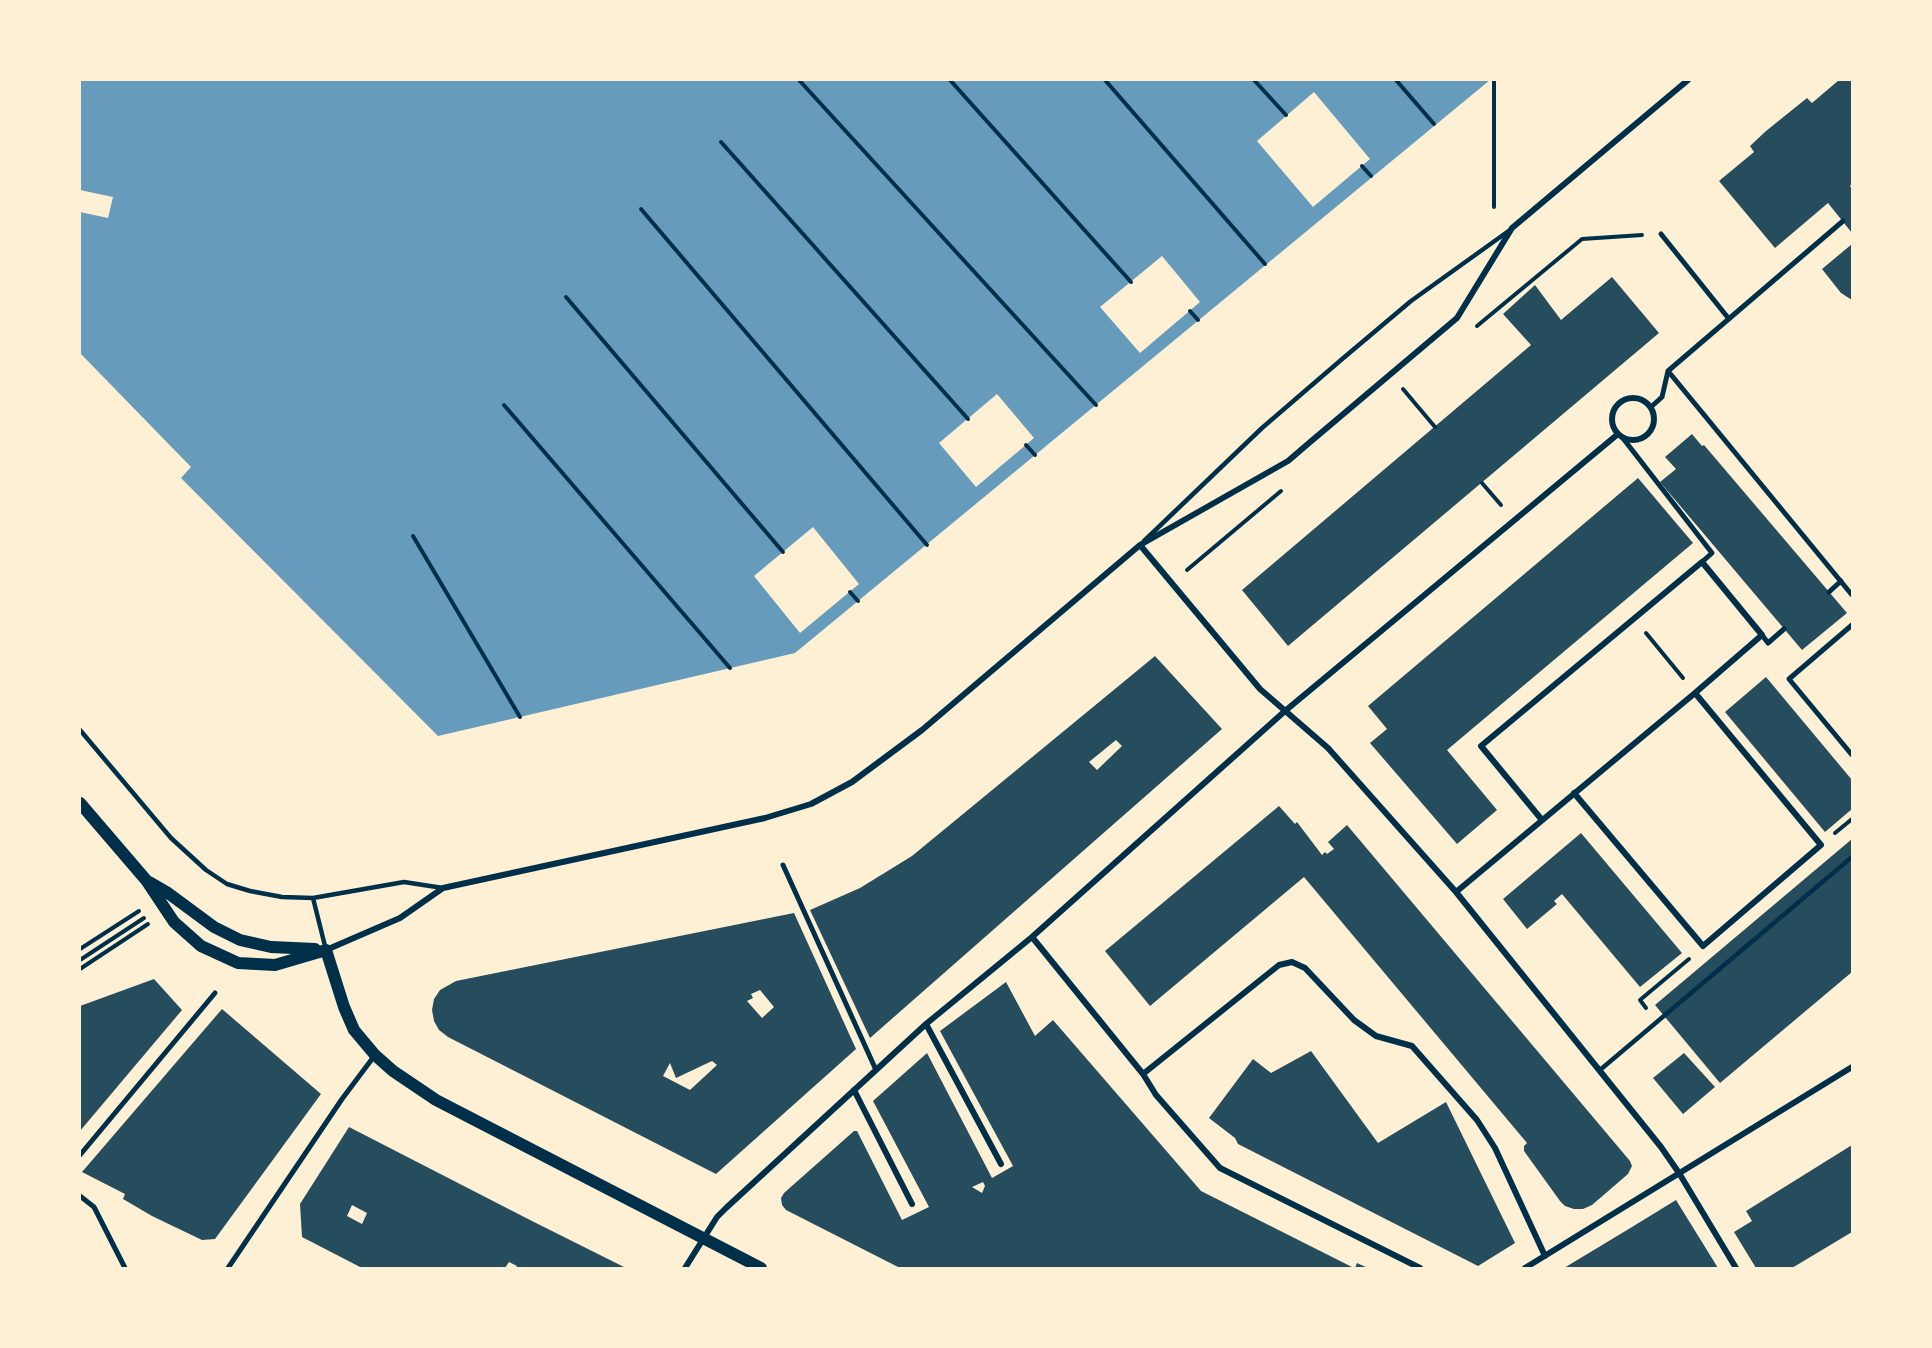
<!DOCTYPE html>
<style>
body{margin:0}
#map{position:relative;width:1932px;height:1348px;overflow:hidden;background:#fdf0d5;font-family:"Source Sans 3",sans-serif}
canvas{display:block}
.frame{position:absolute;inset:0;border:81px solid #fdf0d5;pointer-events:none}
</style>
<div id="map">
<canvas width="1932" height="1348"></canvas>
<div class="frame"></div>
</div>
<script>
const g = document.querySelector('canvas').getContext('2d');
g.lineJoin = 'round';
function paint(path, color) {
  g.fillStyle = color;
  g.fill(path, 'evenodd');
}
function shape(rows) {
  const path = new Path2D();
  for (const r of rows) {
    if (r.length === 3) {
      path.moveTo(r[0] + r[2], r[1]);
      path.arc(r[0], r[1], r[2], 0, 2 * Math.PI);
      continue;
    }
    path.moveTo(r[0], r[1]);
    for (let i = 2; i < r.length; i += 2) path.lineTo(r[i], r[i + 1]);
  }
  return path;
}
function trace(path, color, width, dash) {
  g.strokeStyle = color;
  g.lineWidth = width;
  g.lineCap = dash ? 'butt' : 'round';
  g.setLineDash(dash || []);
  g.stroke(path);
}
const water = shape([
 [80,80,1490,80,795,653,438,736,181,478,191,467,80,353]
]);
const pier = shape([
 [1314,92,1370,159,1313,207,1257,141],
 [80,190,113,197,108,218,80,212],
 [1162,256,1200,302,1140,353,1100,307],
 [997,394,1034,438,976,487,939,443],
 [813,527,859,584,800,633,754,576]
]);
const building = shape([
 [1839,80,1851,80,1852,81,1852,183,1850,186,1852,189,1852,233,1828,203,1775,248,1719,181,1754,152,1750,146,1766,131,1807,98,1812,103],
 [1852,244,1852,300,1841,293,1822,269],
 [1612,277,1659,333,1288,646,1242,590,1531,345,1503,314,1535,285,1561,320],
 [1692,434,1702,446,1704,445,1847,613,1802,650,1660,482,1676,469,1665,457],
 [1638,478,1693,543,1447,750,1497,810,1457,844,1370,743,1387,729,1368,706],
 [1155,656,1222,729,870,1038,810,910,860,888,912,856],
 [1116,740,1122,746,1097,770,1089,762],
 [1766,677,1852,780,1852,809,1825,832,1725,712],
 [1279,806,1295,824,1297,822,1322,855,1325,852,1327,854,1334,849,1328,842,1347,825,1630,1161,1632,1166,1628,1174,1592,1205,1583,1209,1574,1209,1565,1206,1560,1201,1524,1151,1524,1146,1527,1143,1304,877,1150,1006,1105,951],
 [1581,833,1682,953,1640,987,1562,894,1554,901,1557,904,1527,929,1503,899],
 [1852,839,1852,972,1720,1083,1655,1005],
 [794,913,856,1049,716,1174,448,1037,439,1030,434,1021,432,1010,434,999,440,990,456,981],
 [760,990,774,1007,762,1018,747,1001,753,998,751,994],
 [712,1061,717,1065,690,1090,663,1076,670,1063,676,1078],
 [154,979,182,1010,80,1131,80,1006],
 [1006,982,1035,1036,1053,1020,1201,1191,1354,1268,900,1268,786,1210,782,1205,781,1198,784,1193,854,1131,857,1131,902,1220,929,1207,873,1101,927,1053,992,1178,1013,1166,940,1031],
 [983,1182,985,1186,982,1193,972,1187],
 [222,1009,321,1094,215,1239,202,1240,152,1216,123,1199,125,1194,82,1172],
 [1311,1051,1378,1143,1446,1102,1515,1243,1478,1266,1238,1144,1235,1138,1209,1118,1253,1059,1271,1073],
 [1684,1053,1715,1087,1683,1114,1653,1078],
 [349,1127,530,1220,626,1268,516,1268,517,1266,509,1262,505,1268,362,1268,302,1237,300,1204],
 [352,1205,367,1213,362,1224,347,1216],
 [1852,1145,1852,1232,1792,1268,1756,1268,1734,1232,1752,1221,1746,1211],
 [1676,1200,1718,1268,1564,1268,1632,1227],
 [1357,1263,1368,1268,1355,1268]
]);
const path = shape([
 [799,80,1096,405],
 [950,80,1131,282],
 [1105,80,1265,264],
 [1254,80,1286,115],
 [1396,80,1434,124],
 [1494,80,1494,207],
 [721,142,968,419],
 [1362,166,1371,176],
 [641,209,927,545],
 [566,297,783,552],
 [1190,311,1198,320],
 [1477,326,1582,239,1642,235],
 [1403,389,1435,427],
 [504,405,730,668],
 [1026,445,1035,455],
 [1482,483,1501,505],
 [413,536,520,717],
 [1187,570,1281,491],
 [850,592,858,601],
 [1646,633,1683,678],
 [1835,833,1852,819],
 [80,949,139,911],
 [80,960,144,918],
 [80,969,148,924],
 [1646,1008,1640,1000,1689,959]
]);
const service = shape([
 [1144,541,1262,428,1341,360,1411,301,1510,230],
 [80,730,171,838,206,870,227,884,250,891,282,897,313,898,404,882,443,888],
 [313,898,326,950],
 [1600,1070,1852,857]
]);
const pedestrian = shape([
 [1661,234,1729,319],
 [1668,371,1852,595],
 [1651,407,1662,397,1668,371,1843,221],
 [1622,437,1712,553,1702,562],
 [1829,592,1841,581],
 [1852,625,1789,679,1852,755],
 [1762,635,1768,643,1784,629],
 [783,865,876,1070],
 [80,1155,215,993],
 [80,1196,94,1207,125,1268],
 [228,1268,342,1099,375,1055]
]);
const minor = shape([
 [1633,419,21],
 [1140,545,1260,689,1328,748,1456,892,1661,1147,1679,1173,1736,1268],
 [1574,793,1703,946,1821,845,1695,693],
 [1456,892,1695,693,1762,635,1702,562,1481,746,1542,820],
 [1032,937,1143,1074,1156,1095,1220,1168,1420,1268],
 [326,950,400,918,443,888,765,818,811,804,852,782,922,730,1140,545,1288,461,1309,443,1457,318,1512,228,1688,80],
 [926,1024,1001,1164],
 [1143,1074,1279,965,1292,962,1305,968,1354,1020,1376,1036,1412,1046,1477,1120,1495,1148,1545,1256],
 [854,1090,912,1204],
 [685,1268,717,1217,726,1208,926,1024,1032,937,1285,711,1618,434],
 [1525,1268,1852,1067]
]);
const secondary = shape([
 [80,803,146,880,174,922,201,946,238,963,275,965,326,950],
 [149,882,168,893,214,927,240,940,271,947,315,949],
 [326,950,344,1007,354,1030,375,1055,393,1071,436,1100,761,1268]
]);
paint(water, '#669bbc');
paint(pier, '#fdf0d5');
paint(building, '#264d5e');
trace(path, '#003049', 4);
trace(service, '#003049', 4.5);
trace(pedestrian, '#003049', 5);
trace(minor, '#003049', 6);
trace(secondary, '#003049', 12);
</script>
